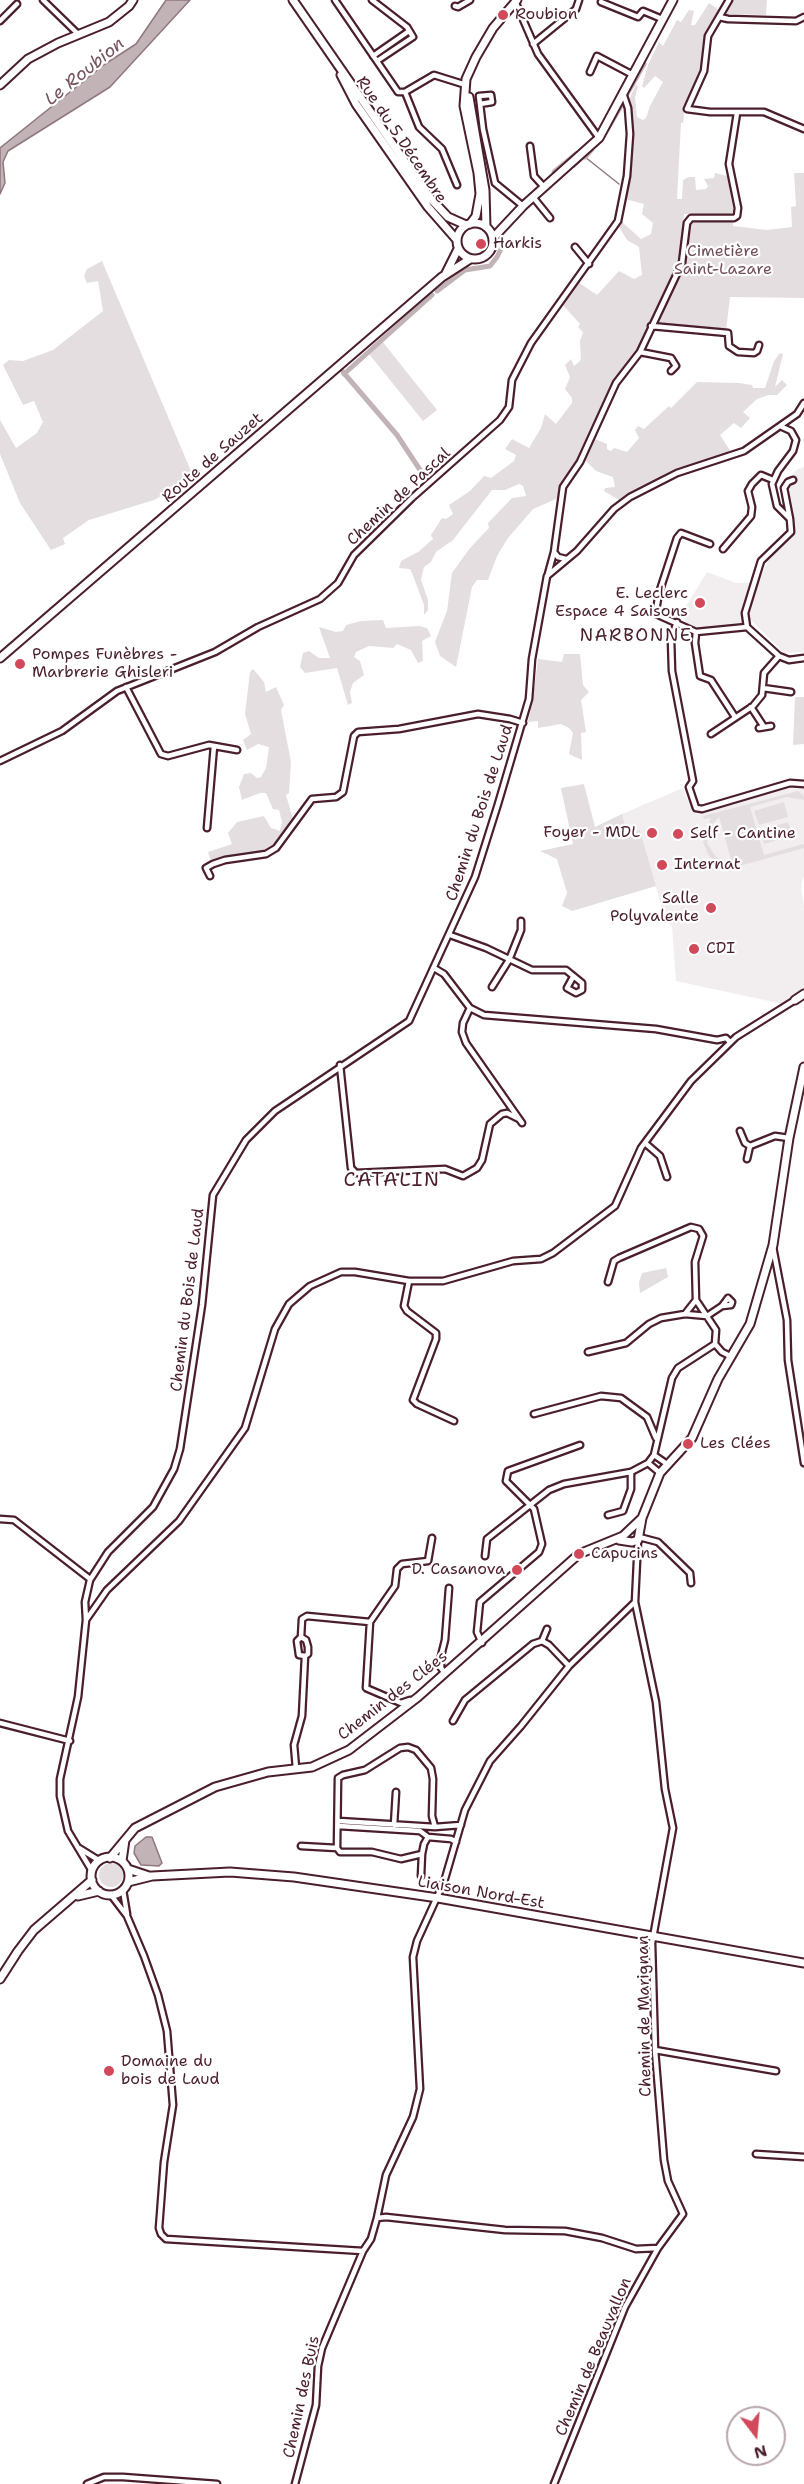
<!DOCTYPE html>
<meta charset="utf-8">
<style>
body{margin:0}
#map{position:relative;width:804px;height:2484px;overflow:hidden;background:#fff;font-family:"Shantell Sans",sans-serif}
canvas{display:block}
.north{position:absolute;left:726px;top:2406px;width:60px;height:60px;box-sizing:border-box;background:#fff;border:2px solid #b7a5aa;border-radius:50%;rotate:164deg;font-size:16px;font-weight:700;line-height:24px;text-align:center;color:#4a1f2b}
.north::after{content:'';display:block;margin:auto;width:21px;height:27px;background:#d1495b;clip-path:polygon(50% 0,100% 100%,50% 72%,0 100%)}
</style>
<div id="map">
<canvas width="804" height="2484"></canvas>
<div class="north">N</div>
</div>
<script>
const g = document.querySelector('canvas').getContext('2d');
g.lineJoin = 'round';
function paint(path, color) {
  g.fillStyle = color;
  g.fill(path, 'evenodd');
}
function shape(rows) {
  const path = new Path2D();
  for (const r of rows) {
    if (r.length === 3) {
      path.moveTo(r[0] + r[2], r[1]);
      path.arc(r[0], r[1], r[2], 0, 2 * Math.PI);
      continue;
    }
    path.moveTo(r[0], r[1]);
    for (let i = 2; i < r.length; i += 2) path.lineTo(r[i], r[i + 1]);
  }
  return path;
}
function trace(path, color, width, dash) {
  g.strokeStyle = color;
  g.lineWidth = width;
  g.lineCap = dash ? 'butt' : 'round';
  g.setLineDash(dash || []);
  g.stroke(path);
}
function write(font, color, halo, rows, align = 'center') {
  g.font = font + ' "Shantell Sans",sans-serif';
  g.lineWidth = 4.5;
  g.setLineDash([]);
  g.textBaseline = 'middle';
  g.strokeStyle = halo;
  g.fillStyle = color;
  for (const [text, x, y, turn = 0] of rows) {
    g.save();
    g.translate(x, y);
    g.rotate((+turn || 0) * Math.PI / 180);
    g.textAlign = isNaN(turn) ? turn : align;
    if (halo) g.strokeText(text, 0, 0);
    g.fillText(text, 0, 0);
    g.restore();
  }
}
const built = shape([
 [804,467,804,652,784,653,751,620,736,626,695,629,688,625,683,617,685,608,707,572,736,583,758,583,769,559,795,532,786,485,796,470],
 [683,788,687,799,696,814,788,788,804,789,804,876,801,885,804,907,804,991,783,1004,676,981,672,927,665,919,640,830,627,832,622,814]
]);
const green = shape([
 [732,0,767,0,766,15,726,14,727,8],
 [709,3,719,10,707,33,701,70,685,105,683,123,681,123,677,199,682,199,683,180,689,177,695,177,696,190,706,189,708,186,704,179,714,178,715,173,727,176,734,212,729,214,684,214,681,255,669,283,633,357,613,383,597,422,556,499,533,509,508,538,497,556,488,580,477,580,472,587,456,667,440,656,435,642,447,611,452,573,470,548,489,528,488,523,512,498,526,496,523,486,519,484,505,490,492,490,453,540,436,552,431,562,424,567,421,580,428,600,428,610,424,615,424,605,412,573,410,569,399,568,401,561,418,552,433,539,431,535,442,518,446,519,453,514,449,505,470,491,484,476,491,478,514,461,516,455,505,449,512,439,529,448,541,428,545,414,556,424,572,403,572,398,565,389,570,377,565,365,571,359,574,366,579,362,581,359,580,341,583,332,578,327,580,324,561,303,578,282,597,295,619,271,634,279,642,275,639,247,627,240,619,227,622,222,641,239,651,234,653,223,642,214,644,204,625,199,630,175,633,129,629,100,636,84,638,87,635,97,637,117,643,120,646,118,650,106,663,82,655,76,644,88,642,86,648,65,659,42,663,46,677,20,681,22,689,10,694,11,691,25,695,25],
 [794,173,804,173,804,298,730,297,726,331,659,323,687,255,691,221,733,222,733,226,767,230,792,227,791,207,796,206],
 [102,261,191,471,170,491,154,500,89,520,63,538,65,544,51,550,20,503,0,454,0,420,16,448,37,433,43,422,34,401,23,405,3,365,9,360,23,361,53,350,103,311,98,281,87,283,84,276,87,269],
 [382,341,437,410,423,421,369,354],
 [780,353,783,354,775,387,782,380,787,385,777,395,768,395,757,399,743,412,750,418,741,428,734,423,720,435,731,452,674,469,619,500,604,491,605,488,615,487,613,477,596,471,585,460,595,439,607,444,607,449,611,451,614,448,627,452,639,438,635,430,638,426,644,429,669,406,671,408,697,382,739,383,752,385,753,388,765,388,774,361],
 [383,620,386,628,419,626,427,628,431,636,422,641,423,661,418,663,411,650,397,644,393,648,369,646,356,652,354,657,360,661,364,675,353,683,350,692,352,703,348,705,337,668,305,673,300,667,303,653,309,651,319,658,330,658,319,627,336,632,343,631,346,625,361,621],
 [564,654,580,654,583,685,589,692,581,700,586,732,581,733,582,760,569,754,573,733,569,728,561,724,538,728,538,721,528,722,533,699,538,659,562,662],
 [253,669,264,682,266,692,276,687,284,705,281,710,291,762,289,793,286,795,293,819,281,840,271,849,264,853,211,862,208,852,232,844,228,833,237,822,264,816,271,828,280,831,282,822,279,810,273,809,266,793,260,793,242,800,239,787,244,774,251,773,257,778,261,777,266,768,269,747,258,744,247,750,243,740,251,734,245,714,250,672],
 [795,697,804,697,804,744,793,745],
 [584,784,595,827,622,814,627,832,640,830,656,886,572,911,562,906,567,893,557,859,540,851,573,844,561,788],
 [798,791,804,796,804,800,787,797,750,807,764,855,804,844,804,848,736,867,719,864,709,856,703,842,704,836,711,818,704,819,703,816],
 [719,817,732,863,716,857,707,843,710,827],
 [784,802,788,817,759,825,754,811],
 [788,822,793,836,764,844,760,830],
 [666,1268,668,1277,640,1293,639,1282,642,1273],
 [111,1875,12]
]);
const water = shape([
 [166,0,190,0,110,87,8,151,3,162,5,183,0,194,0,148,105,64,136,44,166,0],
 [146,1837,152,1837,162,1863,159,1866,141,1865,134,1853,135,1846,146,1837]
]);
const stream = shape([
 [574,167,585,157,619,184]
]);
const canal = shape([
 [627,94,644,64],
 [605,133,621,106],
 [585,157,592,149],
 [554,172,576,154],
 [437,291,465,270,490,266,497,257,504,243],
 [343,372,397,435,426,479],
 [344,374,432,295]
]);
const street = shape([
 [43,0,78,34],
 [335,0,398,92,405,92,434,75,466,85],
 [372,0,407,27,413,37,377,61],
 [729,0,708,36,704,71,687,109,710,112,764,112,804,129],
 [515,1,538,54,599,138],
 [601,2,638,17,643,11,662,19],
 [455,6,458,7,470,0],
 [719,17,728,19,796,21,804,17],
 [0,21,17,4],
 [533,44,576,9,579,0],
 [373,56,409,31],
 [590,72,597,56,633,75],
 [405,92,419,127,442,149,457,185],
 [480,104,492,102,491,95,479,96,480,104,483,129,495,183,523,206],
 [530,146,534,176,544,187],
 [533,197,550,218],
 [575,247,589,264],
 [651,326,728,333,729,346,738,352,754,353,757,351,759,345],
 [640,352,671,358,676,366,671,371],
 [790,519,784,488,788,482,793,480],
 [710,544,681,533,677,538,659,593,656,610,658,615,696,632,747,627],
 [723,549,751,516,752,507,748,491,752,484,761,475,773,480],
 [566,559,558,557,554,552,563,487,580,462,616,383,640,352,682,263,687,223,691,218,734,218,737,216,738,208,729,164,737,113],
 [548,574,554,552],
 [677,622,671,639,672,671,693,781,689,787,696,808,702,809,790,783,804,784],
 [747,627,745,613,761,561,791,532,790,519,777,506,772,484,778,471,793,451,796,440,791,431,780,426],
 [747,627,779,656,789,660,804,658],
 [696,632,695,643,700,676,711,680,735,717],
 [126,687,161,754,168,756,209,745,237,750],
 [763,688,791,692],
 [751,707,764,727],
 [759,728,771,726],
 [711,734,753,706,762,695,764,673,779,656],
 [0,761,62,731,117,691,215,652,258,627,320,599,338,583,354,555,412,498,500,420,509,407,512,380,531,343,618,221,627,176,630,134,628,108,623,93],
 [207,828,214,746],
 [210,876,206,868,213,864,225,860,266,854,276,848,312,799,336,797,343,792,354,736,358,732,399,729,478,714,510,719,523,723],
 [450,935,486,948,532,970,566,970,582,983,582,990,576,993,567,988,573,977],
 [434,968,444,974,470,1008,484,1015,656,1029,717,1040,726,1038,730,1042],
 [492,987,509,960,521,930,521,921],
 [470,1008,463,1023,462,1032,466,1043,522,1123],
 [340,1065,351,1168,356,1173,445,1169,463,1176,477,1168,482,1160,490,1124,502,1114,507,1113,519,1119],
 [740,1131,745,1143,750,1146],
 [645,1143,660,1156,667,1177],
 [747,1159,750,1146,775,1136,789,1138],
 [773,1247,787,1320,788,1360,804,1463],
 [409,1281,404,1306,407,1311,436,1333,436,1339,413,1400,417,1404,454,1421],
 [608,1282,614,1261,619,1258,691,1227,699,1229,703,1236,695,1262,696,1300,716,1330,715,1344],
 [685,1314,696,1300],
 [715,1344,722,1352,730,1356],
 [588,1352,626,1343,649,1324,661,1318,685,1314,707,1316,722,1306,731,1305,732,1302,728,1298,722,1306],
 [534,1414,601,1396,621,1398,647,1417,656,1438],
 [654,1455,667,1464],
 [648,1463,660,1473],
 [608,1515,623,1511,631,1489,631,1472],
 [0,1519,14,1520,90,1579],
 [639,1537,658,1542,690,1573,691,1583],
 [485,1556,487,1539,549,1490,564,1484,631,1472,648,1463,654,1455,672,1378,678,1368,715,1344],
 [86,1620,107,1590,179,1521,245,1428,275,1329,289,1304,310,1286,341,1272,355,1272,409,1281,443,1281,513,1261,541,1259,553,1253,615,1206,641,1148,691,1081,736,1037,795,1000],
 [301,1637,306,1640,308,1647,308,1654,305,1656,299,1655,297,1641,301,1637,302,1619,307,1616,370,1622],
 [542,1641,547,1629],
 [482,1643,477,1632,480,1602,539,1552,542,1544,534,1509,506,1481,508,1471,580,1445],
 [445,1673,441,1668,441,1656,445,1640,449,1588],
 [410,1700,401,1703,366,1688,370,1622,395,1586,397,1569,402,1564,428,1561,432,1538],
 [453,1721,465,1700,533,1644,542,1641,549,1645,569,1666],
 [0,1723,70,1741],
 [296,1768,294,1745,302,1716,305,1656],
 [339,1821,435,1827,461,1825],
 [394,1825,396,1792],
 [339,1826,420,1831,428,1837],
 [435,1827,432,1816,433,1779,431,1768,416,1750,408,1747,400,1748,365,1770,343,1775,338,1778,337,1848,340,1852,372,1852,401,1859,422,1854,424,1844,428,1837,451,1839,456,1842],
 [301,1846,337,1848],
 [79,1848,100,1861],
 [92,1871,68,1831,60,1796,60,1779,78,1697,86,1620,85,1602,90,1580,108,1552,153,1507,174,1469,180,1449,202,1305,213,1195,246,1140,275,1111,409,1021,475,877,498,804,529,699,532,659,547,576,577,551,614,509,630,497,677,473,744,451,797,414,804,403],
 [421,1876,422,1854],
 [123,1890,127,1914],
 [111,1895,127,1916,144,1956,158,1995,167,2031,173,2105,164,2162,159,2228,161,2234,166,2239,363,2251,371,2239,377,2218,386,2217,505,2230,565,2231,602,2238,636,2249,658,2248],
 [655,2050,776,2071],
 [756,2154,804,2157],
 [377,2218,386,2175,413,2117,420,2089,413,1957,417,1941,444,1882,465,1810,490,1761,521,1726,569,1666,635,1602],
 [87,2484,104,2477,123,2477,217,2484],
 [295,2484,316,2405,318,2366,322,2348,363,2251],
 [554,2484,625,2307,658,2248,683,2214,668,2181,664,2160,655,2050,652,1943,673,1828,665,1789,656,1702,635,1602,638,1540]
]);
const secondary = shape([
 [293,0,430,198,448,217,466,225],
 [341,75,356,104,428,207,456,239],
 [0,85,28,59,58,43,109,22,129,6,133,0],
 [469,97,485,190,486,227],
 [475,241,18],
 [470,224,476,216,480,194,478,173,464,106,466,79,476,57,493,28,517,0],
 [493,238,523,206,599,138,673,0],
 [446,273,458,249],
 [0,658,442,277,470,259],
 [795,1000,804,994],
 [619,1540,632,1542,638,1540,642,1518,660,1473,692,1438,718,1379,750,1324,773,1245,789,1138,804,1067],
 [110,1876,19],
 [110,1858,135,1828,215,1787,268,1772,312,1767,349,1750,418,1697,579,1554,623,1536,642,1518],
 [122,1861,125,1840],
 [128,1869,149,1876],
 [128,1882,152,1876,230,1872,294,1877,438,1898,804,1963],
 [78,1896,99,1891],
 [0,1979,18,1951,34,1930,92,1880]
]);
const markers = [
 [503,15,6,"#d1495b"],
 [481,244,6,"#d1495b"],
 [700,603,6,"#d1495b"],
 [20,664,6,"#d1495b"],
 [652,833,6,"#d1495b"],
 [678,834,6,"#d1495b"],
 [662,865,6,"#d1495b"],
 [711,908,6,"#d1495b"],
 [694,949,6,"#d1495b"],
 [688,1444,6,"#d1495b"],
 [579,1554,6,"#d1495b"],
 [517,1570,6,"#d1495b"],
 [109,2071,6,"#d1495b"]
];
const poiNames = [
 ["Roubion",515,15],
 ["Harkis",493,244],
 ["E. Leclerc",688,594,"right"],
 ["Espace 4 Saisons",688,612,"right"],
 ["Pompes Funèbres -",32,655],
 ["Marbrerie Ghisleri",32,673],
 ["Foyer - MDL",640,833,"right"],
 ["Self - Cantine",690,834],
 ["Internat",674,865],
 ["Salle",699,899,"right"],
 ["Polyvalente",699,917,"right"],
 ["CDI",706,949],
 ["Les Clées",700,1444],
 ["Capucins",591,1554],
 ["D. Casanova",505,1570,"right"],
 ["Domaine du",121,2062],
 ["bois de Laud",121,2080]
];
const streetNames = [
 ["Rue du 5 Décembre",401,140,56],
 ["Route de Sauzet",213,458,-41],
 ["Chemin de Pascal",399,497,-43],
 ["Chemin du Bois de Laud",480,813,-72],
 ["Chemin du Bois de Laud",188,1300,-83],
 ["Chemin des Clées",393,1696,-38],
 ["Liaison Nord-Est",481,1893,10],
 ["Chemin de Marignan",645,2016,-91],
 ["Chemin de Beauvallon",594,2357,-67],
 ["Chemin des Buis",302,2397,-78]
];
const parkNames = [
 ["Cimetière",723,252],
 ["Saint-Lazare",723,270]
];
const waterNames = [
 ["Le Roubion",85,72,-39]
];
const neighbourhoodNames = [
 ["NARBONNE",636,636]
];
const quarterNames = [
 ["CATALIN",392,1181]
];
paint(built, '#f2eeef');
paint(green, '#e5dee0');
paint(water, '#c1b3b6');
trace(water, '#91787e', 1.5);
trace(stream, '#91787e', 1.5);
trace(canal, '#c1b3b6', 5);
trace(street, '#4a1f2b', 9);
trace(secondary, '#4a1f2b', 11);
trace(street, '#fff', 4.5);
trace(secondary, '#fff', 7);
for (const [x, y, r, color] of markers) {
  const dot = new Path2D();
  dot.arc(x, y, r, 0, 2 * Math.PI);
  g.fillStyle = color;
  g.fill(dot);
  trace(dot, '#fff', 2);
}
write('16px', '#4a1f2b', '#fff', poiNames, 'left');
write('16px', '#4a1f2b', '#fff', streetNames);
write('16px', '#714f58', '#fff', parkNames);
write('italic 18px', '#74535c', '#fff', waterNames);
g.letterSpacing = '1.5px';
write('18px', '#4a1f2b', '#fff', neighbourhoodNames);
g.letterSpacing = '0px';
g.letterSpacing = '1.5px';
write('20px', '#4a1f2b', '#fff', quarterNames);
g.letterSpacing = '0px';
</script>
